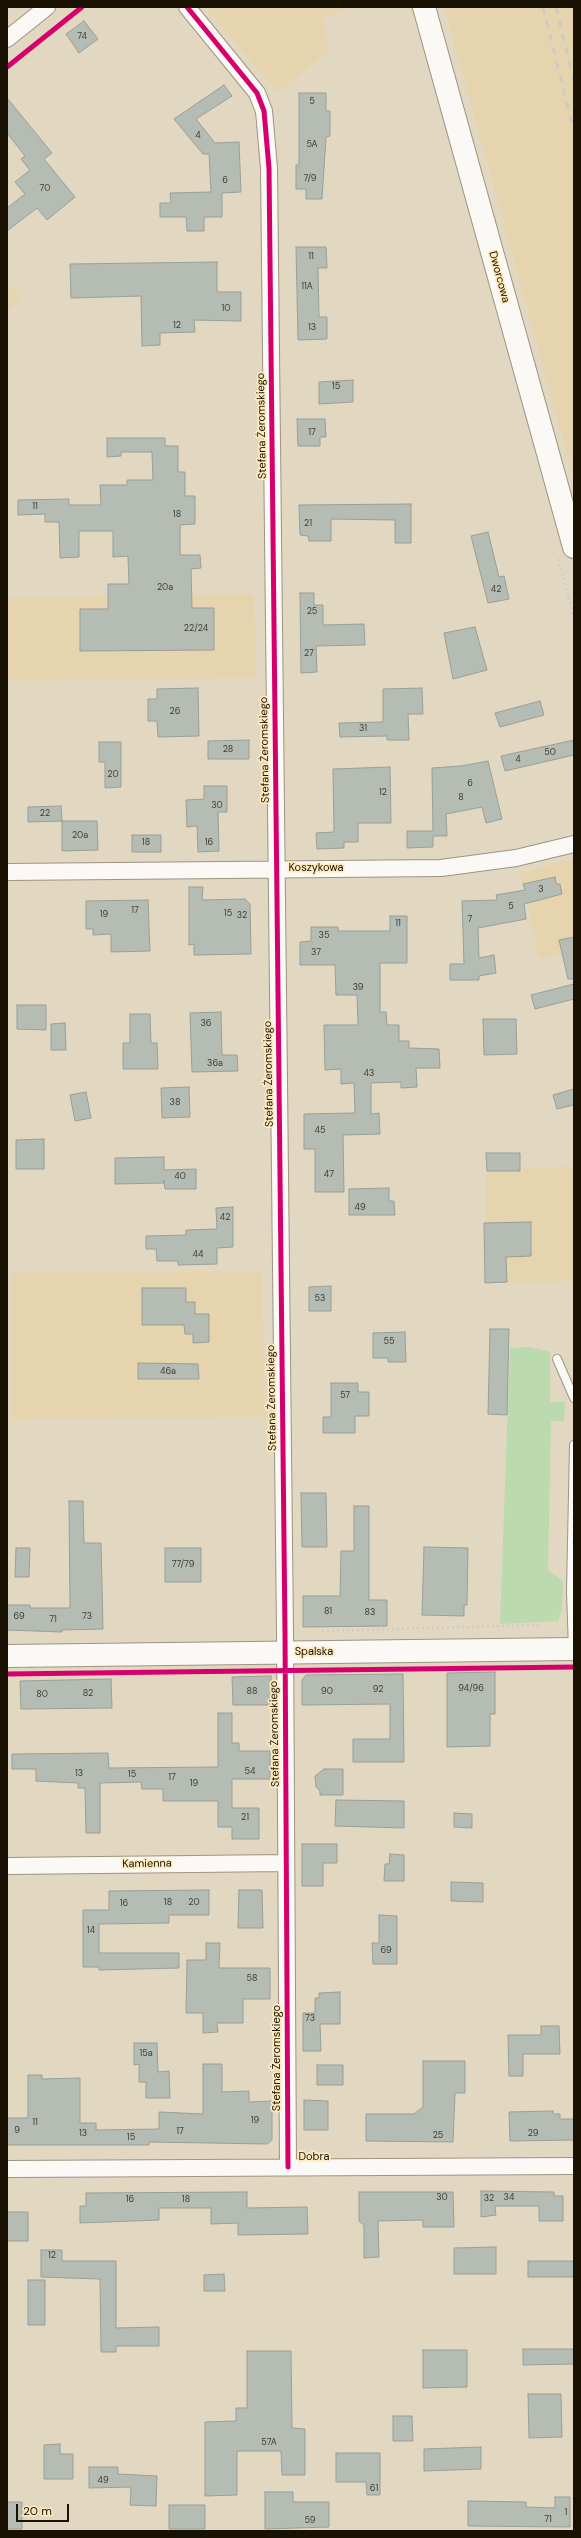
<!DOCTYPE html>
<meta charset="utf-8">
<style>
body{margin:0}
#map{position:relative;width:581px;height:2538px;overflow:hidden;background:#e2d7c0;font-family:"DM Sans",sans-serif}
canvas{display:block}
.frame{position:absolute;inset:0;border:8px solid #191203;pointer-events:none}
.scale{position:absolute;left:16px;top:2504px;width:53px;height:18px;box-sizing:border-box;border:2px solid #191203;border-top:0;padding-left:5px;font-size:12px;line-height:14px;white-space:nowrap;color:#191203;-webkit-text-stroke:3px #feeabe;paint-order:stroke}
</style>
<div id="map">
<canvas width="581" height="2538"></canvas>
<div class="frame"></div>
<div class="scale">20 m</div>
</div>
<script>
const g = document.querySelector('canvas').getContext('2d');
g.lineJoin = 'round';
function paint(path, color) {
  g.fillStyle = color;
  g.fill(path, 'evenodd');
}
function shape(rows) {
  const path = new Path2D();
  for (const r of rows) {
    path.moveTo(r[0], r[1]);
    for (let i = 2; i < r.length; i += 2) path.lineTo(r[i], r[i + 1]);
  }
  return path;
}
function trace(path, color, width, dash) {
  g.strokeStyle = color;
  g.lineWidth = width;
  g.lineCap = dash ? 'butt' : 'round';
  g.setLineDash(dash || []);
  g.stroke(path);
}
function write(font, color, halo, rows, align = 'center') {
  g.font = font + ' "DM Sans",sans-serif';
  g.lineWidth = 3.5;
  g.setLineDash([]);
  g.textBaseline = 'middle';
  g.strokeStyle = halo;
  g.fillStyle = color;
  for (const [text, x, y, turn = 0] of rows) {
    g.save();
    g.translate(x, y);
    g.rotate((+turn || 0) * Math.PI / 180);
    g.textAlign = isNaN(turn) ? turn : align;
    if (halo) g.strokeText(text, 0, 0);
    g.fillText(text, 0, 0);
    g.restore();
  }
}
const built = shape([
 [205,7,350,7,322,19,330,50,277,92],
 [444,7,574,7,574,480,479,132],
 [7,282,21,299,7,311],
 [254,594,256,678,7,681,7,598],
 [574,859,574,951,539,958,520,873],
 [574,1166,574,1281,485,1283,487,1171],
 [262,1271,264,1417,12,1419,11,1273]
]);
const green = shape([
 [530,1347,550,1352,550,1402,565,1402,564,1421,551,1421,548,1570,563,1581,562,1609,558,1621,500,1624,510,1348]
]);
const building = shape([
 [84,21,98,39,79,53,66,34,84,21],
 [224,85,232,96,196,119,215,143,239,142,241,192,222,193,222,217,204,217,204,231,187,231,186,217,160,217,160,203,171,203,170,193,211,192,209,154,203,154,174,119,224,85],
 [299,93,326,93,326,111,330,111,330,136,326,137,322,199,306,199,306,189,296,189,296,165,299,165,299,93],
 [7,98,52,153,44,159,75,197,47,220,37,208,7,231,7,208,25,194,15,182,30,170,21,159,25,156,7,133,7,98],
 [296,247,326,247,327,268,318,268,319,317,327,317,327,339,298,340,296,247],
 [217,262,217,292,241,292,241,321,194,320,195,332,160,333,160,345,142,346,141,296,71,298,70,264,217,262],
 [353,380,353,402,319,404,319,382,353,380],
 [297,419,325,419,326,437,320,437,320,446,298,446,297,419],
 [107,438,165,438,165,446,178,446,178,472,185,472,185,496,195,496,195,524,180,525,180,555,200,555,201,568,191,569,192,608,214,608,214,650,80,651,80,609,108,609,108,584,129,584,128,556,113,557,113,531,79,531,79,557,60,558,59,522,45,522,45,514,18,515,18,500,69,499,69,505,101,505,100,485,127,485,127,480,153,480,152,452,121,452,121,456,107,457,107,438],
 [411,504,411,543,395,543,395,520,331,519,331,541,309,541,308,536,300,535,299,505,411,504],
 [488,532,499,577,504,576,509,599,488,603,471,536,488,532],
 [300,593,314,593,314,605,323,605,323,625,364,624,365,645,316,646,317,672,301,673,300,593],
 [475,627,487,670,453,679,444,633,475,627],
 [198,688,199,736,158,737,157,721,148,721,148,699,157,699,157,689,198,688],
 [422,688,423,714,408,714,409,740,387,740,387,736,340,737,339,723,383,722,383,689,422,688],
 [540,701,544,715,500,727,495,713,540,701],
 [249,740,249,759,208,759,208,741,249,740],
 [574,740,574,755,505,771,501,756,574,740],
 [99,742,121,742,121,787,105,788,105,762,99,762,99,742],
 [488,761,502,819,486,823,482,807,446,814,447,836,433,836,433,847,407,848,407,831,433,831,432,768,461,766,488,761],
 [390,767,391,823,358,823,358,842,344,842,344,848,317,849,316,833,334,832,333,769,390,767],
 [204,786,227,786,227,812,218,812,219,851,198,852,197,826,187,827,186,800,204,799,204,786],
 [61,806,62,821,97,821,98,850,62,851,62,821,28,822,28,807,61,806],
 [132,835,161,835,161,852,132,852,132,835],
 [555,877,556,884,560,884,562,894,524,904,526,919,478,928,479,958,494,955,496,973,479,976,479,980,450,980,450,964,464,964,462,901,497,900,496,895,525,890,523,884,555,877],
 [189,887,203,887,202,900,245,899,250,904,251,954,194,955,194,944,189,945,189,887],
 [148,900,150,951,111,952,111,934,93,935,93,929,86,929,86,901,148,900],
 [390,916,407,916,407,963,380,963,380,1012,386,1012,387,1025,399,1025,399,1041,409,1041,409,1048,439,1049,440,1068,416,1068,417,1087,401,1088,401,1082,371,1083,371,1114,379,1113,380,1134,343,1135,344,1192,315,1192,315,1149,304,1149,304,1114,355,1113,354,1083,341,1084,341,1069,325,1070,324,1025,358,1025,357,995,336,995,335,965,300,965,300,942,311,941,311,927,338,927,338,931,390,931,390,916],
 [574,937,574,979,568,979,559,940,574,937],
 [574,984,574,999,535,1009,531,995,574,984],
 [17,1005,46,1005,46,1030,17,1029,17,1005],
 [221,1012,222,1055,237,1055,238,1071,192,1072,190,1013,221,1012],
 [130,1014,150,1014,151,1043,157,1043,158,1069,123,1069,123,1043,130,1043,130,1014],
 [483,1019,516,1019,517,1054,484,1055,483,1019],
 [65,1023,66,1050,51,1050,51,1024,65,1023],
 [189,1087,190,1117,162,1118,161,1088,189,1087],
 [574,1089,574,1105,557,1109,553,1095,574,1089],
 [86,1092,91,1118,75,1121,70,1095,86,1092],
 [44,1139,44,1169,16,1169,16,1140,44,1139],
 [486,1153,520,1153,520,1171,487,1171,486,1153],
 [164,1157,164,1170,196,1169,196,1189,165,1189,164,1180,164,1183,115,1184,115,1158,164,1157],
 [389,1188,389,1201,394,1201,395,1215,349,1215,349,1189,389,1188],
 [233,1207,233,1247,217,1248,217,1264,178,1265,178,1261,157,1261,156,1249,146,1249,146,1236,186,1235,186,1230,217,1229,216,1208,233,1207],
 [531,1222,531,1256,506,1257,507,1282,485,1283,484,1223,531,1222],
 [331,1286,331,1311,309,1311,309,1287,331,1286],
 [142,1288,186,1288,186,1302,195,1302,195,1314,209,1314,209,1342,193,1343,193,1334,185,1334,184,1325,142,1325,142,1288],
 [490,1329,509,1329,507,1415,488,1414,490,1329],
 [405,1332,406,1362,388,1362,388,1358,373,1358,373,1333,405,1332],
 [138,1363,198,1364,199,1379,138,1379,138,1363],
 [331,1383,358,1383,358,1392,369,1392,369,1416,355,1416,355,1433,323,1433,323,1417,331,1417,331,1383],
 [301,1493,326,1493,327,1547,302,1547,301,1493],
 [69,1501,83,1501,84,1543,101,1543,103,1629,62,1630,62,1632,7,1630,7,1605,30,1605,30,1608,70,1608,69,1501],
 [354,1506,369,1506,369,1600,387,1600,387,1626,303,1627,303,1596,340,1596,341,1551,354,1551,354,1506],
 [424,1547,468,1548,467,1605,464,1605,464,1616,422,1615,424,1547],
 [16,1548,30,1548,29,1577,15,1577,16,1548],
 [165,1548,201,1548,201,1582,165,1582,165,1548],
 [495,1672,495,1714,490,1714,490,1746,447,1747,447,1673,495,1672],
 [403,1674,404,1762,353,1762,353,1739,390,1739,390,1704,302,1705,302,1680,306,1675,403,1674],
 [271,1676,271,1705,233,1705,232,1677,271,1676],
 [111,1679,112,1708,21,1709,20,1681,111,1679],
 [218,1713,232,1713,232,1743,239,1743,239,1751,270,1751,270,1779,232,1779,232,1808,259,1808,259,1839,232,1839,232,1827,218,1827,218,1801,163,1801,163,1789,142,1789,141,1782,100,1783,100,1833,86,1833,85,1788,78,1788,78,1783,36,1781,36,1769,12,1769,12,1754,108,1753,109,1768,218,1767,218,1713],
 [324,1769,343,1769,343,1795,320,1795,320,1791,316,1787,315,1776,324,1769],
 [336,1800,404,1801,404,1828,335,1826,336,1800],
 [454,1813,472,1814,472,1828,454,1827,454,1813],
 [302,1844,337,1844,337,1863,323,1863,323,1886,302,1886,302,1844],
 [390,1854,404,1855,404,1881,384,1881,385,1864,389,1864,390,1854],
 [451,1882,483,1883,483,1902,451,1901,451,1882],
 [209,1890,209,1915,169,1915,169,1923,99,1924,99,1953,179,1953,179,1968,99,1970,99,1967,83,1967,83,1910,109,1910,109,1891,209,1890],
 [239,1890,262,1890,263,1928,238,1928,239,1890],
 [379,1915,397,1916,397,1964,373,1964,372,1943,379,1943,379,1915],
 [206,1943,220,1943,219,1968,270,1968,270,1999,243,1999,243,2023,217,2023,218,2032,203,2033,203,2013,186,2013,187,1960,206,1960,206,1943],
 [340,1992,340,2024,320,2024,321,2051,303,2051,303,2013,315,2013,315,1998,319,1998,319,1993,340,1992],
 [541,2026,559,2026,560,2054,523,2054,523,2076,509,2076,508,2035,541,2035,541,2026],
 [134,2043,157,2043,158,2072,169,2071,170,2098,146,2098,146,2082,139,2082,139,2064,134,2065,134,2043],
 [423,2061,465,2061,465,2093,455,2093,453,2142,366,2141,366,2114,414,2114,423,2107,423,2061],
 [203,2064,222,2064,222,2092,249,2091,249,2102,272,2101,272,2140,267,2144,149,2142,149,2145,7,2145,7,2118,28,2118,28,2075,42,2075,42,2079,80,2078,80,2123,96,2123,96,2130,159,2129,159,2112,203,2114,203,2064],
 [317,2065,343,2065,343,2085,317,2085,317,2065],
 [304,2100,328,2101,328,2130,304,2130,304,2100],
 [553,2111,553,2114,560,2114,560,2119,574,2119,574,2140,510,2141,509,2112,553,2111],
 [481,2191,554,2192,554,2196,563,2196,563,2221,539,2221,539,2206,495,2206,496,2215,481,2217,481,2191],
 [247,2192,247,2208,307,2207,308,2234,238,2235,238,2223,211,2224,211,2208,159,2208,159,2220,80,2223,80,2206,86,2206,86,2193,247,2192],
 [359,2192,453,2192,454,2227,423,2227,423,2220,378,2221,379,2257,364,2258,364,2225,359,2221,359,2192],
 [7,2212,28,2212,28,2241,7,2241,7,2212],
 [496,2247,496,2274,454,2274,454,2248,496,2247],
 [41,2250,62,2250,62,2261,116,2261,116,2328,159,2327,159,2346,116,2346,116,2352,101,2352,100,2279,41,2277,41,2250],
 [528,2261,574,2261,574,2277,528,2277,528,2261],
 [224,2274,225,2291,204,2291,204,2275,224,2274],
 [28,2280,45,2280,45,2325,28,2325,28,2280],
 [523,2349,574,2349,574,2364,523,2365,523,2349],
 [423,2350,467,2350,467,2387,423,2388,423,2350],
 [247,2351,291,2351,292,2428,305,2429,305,2475,282,2475,281,2451,237,2451,237,2495,205,2496,205,2422,236,2421,236,2408,247,2408,247,2351],
 [528,2394,561,2394,562,2437,529,2438,528,2394],
 [393,2416,412,2416,413,2441,393,2441,393,2416],
 [60,2444,60,2454,73,2454,73,2479,44,2479,44,2445,60,2444],
 [481,2447,481,2469,424,2471,424,2449,481,2447],
 [336,2453,380,2453,380,2495,367,2495,366,2482,336,2482,336,2453],
 [89,2467,118,2467,118,2474,157,2476,156,2506,130,2505,131,2487,89,2488,89,2467],
 [265,2492,293,2492,293,2502,329,2502,329,2527,265,2529,265,2492],
 [555,2497,570,2497,570,2527,468,2526,468,2501,526,2502,526,2507,555,2508,555,2497],
 [7,2502,22,2502,22,2529,7,2529,7,2502],
 [169,2505,205,2505,205,2529,169,2529,169,2505]
]);
const path = shape([
 [558,559,574,618],
 [322,1631,537,1625,541,1629]
]);
const lane = shape([
 [557,1359,574,1398],
 [573,1648,571,1592,574,1445]
]);
const street = shape([
 [187,7,257,93,264,111,269,168,285,1631,288,2167],
 [7,39,47,7],
 [7,872,441,868,516,858,574,844],
 [7,1866,286,1863],
 [7,2169,574,2166]
]);
const secondary = shape([
 [424,7,574,547],
 [7,1656,574,1649]
]);
const rail = shape([
 [543,7,574,132],
 [556,7,574,81]
]);
const cycleway = shape([
 [187,7,257,93,264,111,269,168,285,1631,288,2167],
 [7,67,82,7],
 [7,1674,574,1667]
]);
const numberNames = [
 ["74",82,37],
 ["5",312,102],
 ["4",198,136],
 ["5A",312,145],
 ["7/9",310,179],
 ["6",225,181],
 ["70",45,189],
 ["11",311,257],
 ["11A",307,287],
 ["10",226,309],
 ["12",177,326],
 ["13",312,328],
 ["15",336,387],
 ["17",312,433],
 ["11",35,507],
 ["18",177,515],
 ["21",308,524],
 ["20a",165,588],
 ["42",496,590],
 ["25",312,612],
 ["22/24",196,629],
 ["27",309,654],
 ["26",175,712],
 ["31",363,729],
 ["28",228,750],
 ["50",550,753],
 ["4",518,760],
 ["20",113,775],
 ["6",470,784],
 ["12",383,793],
 ["8",461,798],
 ["30",217,806],
 ["22",45,814],
 ["20a",80,836],
 ["18",146,843],
 ["16",209,843],
 ["3",541,890],
 ["5",511,907],
 ["17",135,911],
 ["15",228,914],
 ["19",104,915],
 ["32",242,916],
 ["7",470,920],
 ["11",398,924],
 ["35",324,936],
 ["37",316,953],
 ["39",358,988],
 ["36",206,1024],
 ["36a",215,1064],
 ["43",369,1074],
 ["38",175,1103],
 ["45",320,1131],
 ["47",329,1175],
 ["40",180,1177],
 ["49",360,1208],
 ["42",225,1218],
 ["44",198,1255],
 ["53",320,1299],
 ["55",389,1342],
 ["46a",168,1372],
 ["57",345,1396],
 ["77/79",183,1565],
 ["81",328,1612],
 ["83",370,1613],
 ["69",19,1617],
 ["73",87,1617],
 ["71",53,1620],
 ["94/96",471,1689],
 ["92",378,1690],
 ["88",252,1692],
 ["90",327,1692],
 ["82",88,1694],
 ["80",42,1695],
 ["54",250,1772],
 ["13",79,1774],
 ["15",132,1775],
 ["17",172,1778],
 ["19",194,1784],
 ["21",245,1818],
 ["18",168,1903],
 ["20",194,1903],
 ["16",124,1904],
 ["14",91,1931],
 ["69",386,1951],
 ["58",252,1979],
 ["73",310,2019],
 ["15a",146,2054],
 ["19",255,2121],
 ["11",35,2123],
 ["9",17,2131],
 ["17",180,2132],
 ["13",83,2134],
 ["29",533,2134],
 ["25",438,2136],
 ["15",131,2138],
 ["30",442,2198],
 ["34",509,2198],
 ["32",489,2199],
 ["16",130,2200],
 ["18",186,2200],
 ["12",52,2256],
 ["57A",269,2443],
 ["49",103,2481],
 ["61",374,2489],
 ["1",566,2513],
 ["71",548,2520],
 ["59",310,2521]
];
const streetNames = [
 ["Dworcowa",499,277,75],
 ["Stefana Żeromskiego",262,426,-91],
 ["Stefana Żeromskiego",265,750,-91],
 ["Koszykowa",316,868],
 ["Stefana Żeromskiego",269,1074,-91],
 ["Stefana Żeromskiego",272,1398,-91],
 ["Spalska",314,1652],
 ["Stefana Żeromskiego",275,1734,-91],
 ["Kamienna",147,1864,-1],
 ["Stefana Żeromskiego",277,2058,-90],
 ["Dobra",314,2157]
];
paint(built, '#e5d4ad');
paint(green, '#bcdaaf');
paint(building, '#b5bcb3');
trace(building, '#999f97', 1);
trace(lane, '#9d9482', 10);
trace(street, '#9d9482', 18);
trace(secondary, '#9d9482', 24);
trace(path, '#d0cdc6', 2.5, [2, 3]);
trace(lane, '#fbf9f6', 8);
trace(street, '#fbf9f6', 16);
trace(secondary, '#fbf9f6', 22);
trace(rail, '#cecbc4', 3, [7, 7]);
trace(cycleway, '#d6006c', 5);
write('9px', '#403c2f', null, numberNames);
write('11px', '#191203', '#feeabe', streetNames);
</script>
